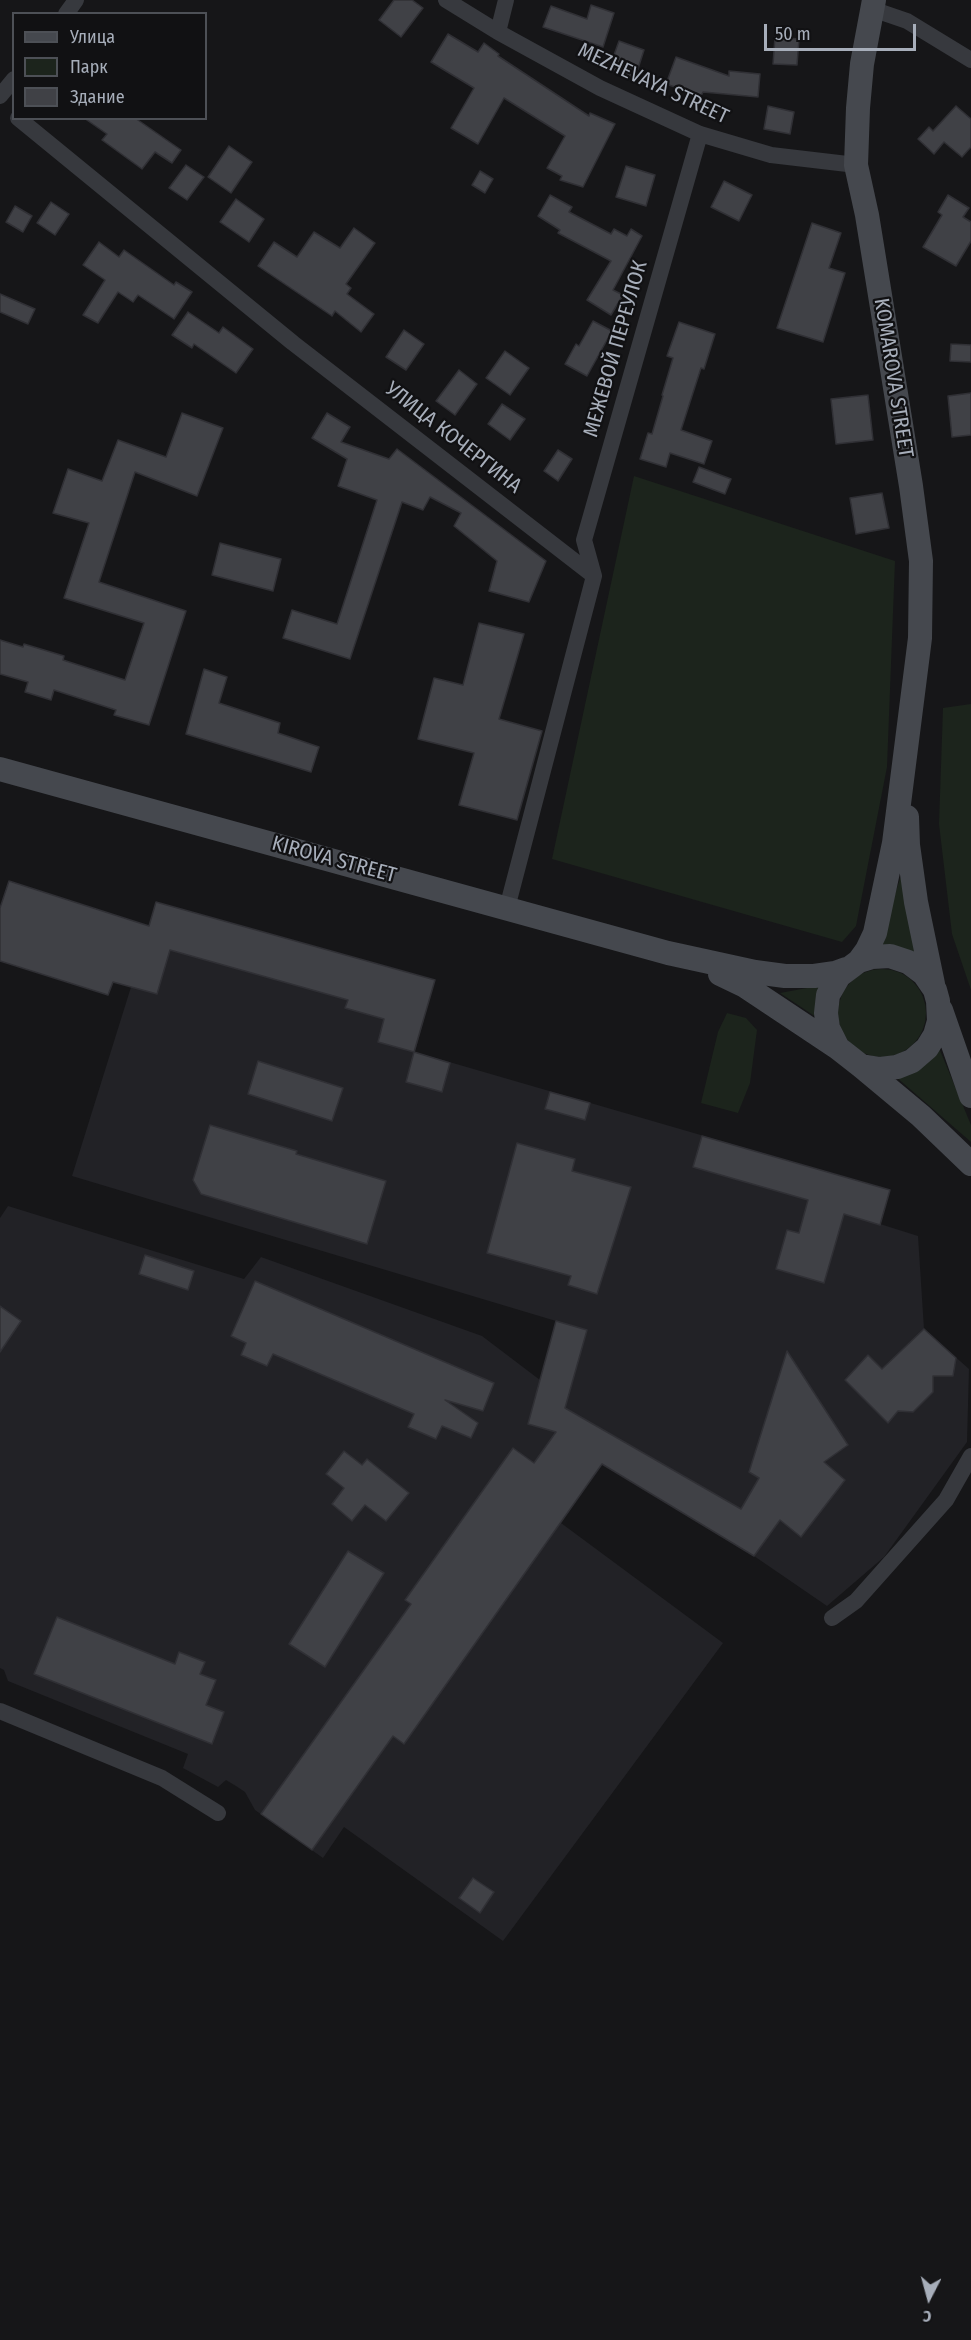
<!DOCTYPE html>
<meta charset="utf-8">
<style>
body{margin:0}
#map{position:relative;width:971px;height:2340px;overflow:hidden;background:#161618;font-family:"Fira Sans Condensed",sans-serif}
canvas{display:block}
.legend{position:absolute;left:12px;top:12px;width:195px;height:108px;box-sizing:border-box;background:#111113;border:2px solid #4d5056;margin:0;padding:8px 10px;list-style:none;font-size:18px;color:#a7aeba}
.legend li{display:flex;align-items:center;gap:12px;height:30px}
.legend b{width:30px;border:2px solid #4d5056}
.north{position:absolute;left:899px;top:2268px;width:60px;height:60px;-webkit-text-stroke:4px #111113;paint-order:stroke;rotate:186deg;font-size:16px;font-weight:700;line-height:24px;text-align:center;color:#a7aeba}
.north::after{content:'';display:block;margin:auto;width:21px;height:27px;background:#a7aeba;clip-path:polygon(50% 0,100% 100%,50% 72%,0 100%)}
.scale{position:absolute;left:764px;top:24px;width:152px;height:27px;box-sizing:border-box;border:3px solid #a7aeba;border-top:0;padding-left:8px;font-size:18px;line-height:21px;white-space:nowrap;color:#a7aeba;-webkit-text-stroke:4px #111113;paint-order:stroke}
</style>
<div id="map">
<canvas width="971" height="2340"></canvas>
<ul class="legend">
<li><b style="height:8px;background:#45484e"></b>Улица</li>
<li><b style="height:16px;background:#1c241c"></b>Парк</li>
<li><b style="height:16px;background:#404146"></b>Здание</li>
</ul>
<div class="north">С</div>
<div class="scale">50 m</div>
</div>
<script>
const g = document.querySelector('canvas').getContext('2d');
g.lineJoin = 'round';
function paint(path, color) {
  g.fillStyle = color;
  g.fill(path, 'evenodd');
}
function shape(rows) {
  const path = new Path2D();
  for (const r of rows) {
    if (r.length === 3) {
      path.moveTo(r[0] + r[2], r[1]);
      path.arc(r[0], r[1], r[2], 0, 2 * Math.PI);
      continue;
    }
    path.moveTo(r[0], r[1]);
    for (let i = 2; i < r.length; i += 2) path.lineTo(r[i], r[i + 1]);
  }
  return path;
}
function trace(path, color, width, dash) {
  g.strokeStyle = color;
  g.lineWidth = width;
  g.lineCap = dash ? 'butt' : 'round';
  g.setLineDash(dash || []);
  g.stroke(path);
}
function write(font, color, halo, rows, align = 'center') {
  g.font = font + ' "Fira Sans Condensed",sans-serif';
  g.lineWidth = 4.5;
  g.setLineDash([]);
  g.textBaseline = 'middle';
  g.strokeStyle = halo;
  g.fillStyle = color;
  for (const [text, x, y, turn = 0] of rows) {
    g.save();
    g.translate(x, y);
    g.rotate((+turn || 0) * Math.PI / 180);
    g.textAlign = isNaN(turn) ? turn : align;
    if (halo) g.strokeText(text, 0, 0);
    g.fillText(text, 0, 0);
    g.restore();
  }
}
const built = shape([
 [156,902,435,980,415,1052,890,1190,880,1224,918,1236,924,1329,969,1369,967,1442,884,1557,827,1606,754,1556,602,1464,561,1523,723,1643,503,1941,344,1827,323,1858,255,1810,245,1792,236,1786,226,1780,218,1787,183,1768,188,1754,8,1681,4,1670,0,1668,0,1218,8,1206,244,1279,261,1257,482,1336,540,1380,556,1321,72,1176,131,987]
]);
const green = shape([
 [634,476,895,561,887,767,856,926,842,942,552,859],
 [971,704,971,990,952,934,939,824,943,708],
 [901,876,920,961,877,947],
 [882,1013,44],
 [823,985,816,1017,780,993],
 [727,1013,746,1018,757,1030,750,1083,738,1113,701,1103,718,1032],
 [939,1048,971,1125,971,1142,895,1076]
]);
const building = shape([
 [394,0,412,0,423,8,401,37,379,20,394,0],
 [591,5,614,13,603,47,543,27,551,6,587,19,591,5],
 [448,34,478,52,484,43,499,54,498,56,589,116,590,113,615,124,583,187,560,180,562,176,547,168,565,136,504,98,478,144,451,128,474,88,431,62,448,34],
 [775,37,799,39,797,65,773,64,775,37],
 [619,41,644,50,635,78,609,69,619,41],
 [676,57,729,76,729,71,760,74,758,97,703,92,701,96,666,84,676,57],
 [768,106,794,112,790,134,764,129,768,106],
 [956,106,971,119,971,147,962,157,944,142,934,154,918,139,929,127,933,131,956,106],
 [84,118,135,118,181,150,172,163,155,152,142,169,102,140,107,134,84,118],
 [229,146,252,162,231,193,208,177,229,146],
 [186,165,204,177,187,200,169,188,186,165],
 [626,166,655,175,646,206,616,197,626,166],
 [480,171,493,179,485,193,472,185,480,171],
 [724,181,752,195,739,221,711,207,724,181],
 [550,195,572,207,569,212,611,234,614,229,627,236,631,229,642,236,613,290,623,295,611,315,587,300,611,261,558,233,560,230,538,216,550,195],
 [948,195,969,208,963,217,971,222,971,241,956,266,923,247,942,215,938,212,948,195],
 [236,199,264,219,249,242,220,222,236,199],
 [51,202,69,214,55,235,37,223,51,202],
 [15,206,32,216,23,232,6,222,15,206],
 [812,223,841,233,829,268,845,273,823,342,777,328,812,223],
 [354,228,375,243,346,284,351,288,347,294,374,314,361,332,335,311,332,316,258,266,274,242,297,257,314,232,340,248,354,228],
 [99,242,119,257,124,250,174,285,176,282,192,292,174,319,138,295,133,302,118,292,98,323,83,315,105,280,83,265,99,242],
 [0,294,35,309,28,324,0,312,0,294],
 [188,312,219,333,223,327,253,349,236,373,194,344,192,348,172,335,188,312],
 [593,321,612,331,587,376,565,364,576,344,579,346,593,321],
 [679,322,715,334,704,369,701,368,681,430,712,441,704,464,670,453,666,467,640,459,648,433,652,434,663,396,662,395,673,358,667,356,679,322],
 [404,330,424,344,406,370,386,357,404,330],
 [951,344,971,345,971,362,950,361,951,344],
 [505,351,529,368,510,395,486,378,505,351],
 [459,370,477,384,455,415,436,401,459,370],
 [971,393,971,435,952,437,948,396,971,393],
 [868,395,873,440,836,444,831,399,868,395],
 [502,404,525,419,510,440,488,424,502,404],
 [182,413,223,428,197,496,135,472,99,582,186,611,149,725,114,715,116,710,54,690,51,700,25,692,28,682,0,674,0,640,23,647,24,644,64,656,63,660,125,680,144,623,64,598,89,523,53,513,68,469,102,481,118,440,166,457,182,413],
 [327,413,350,427,341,442,389,459,397,449,546,561,529,602,489,591,497,561,454,526,461,513,430,497,423,510,402,502,350,659,283,638,292,610,337,624,377,500,338,486,347,459,312,438,327,413],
 [558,450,572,459,558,481,544,471,558,450],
 [699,467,731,479,725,494,693,482,699,467],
 [882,493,889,528,856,534,850,498,882,493],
 [220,543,281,559,273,591,212,575,220,543],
 [479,623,524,634,499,719,542,731,517,820,459,805,474,753,418,739,434,678,463,685,479,623],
 [204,669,227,677,219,703,280,723,278,733,319,747,311,772,186,734,204,669],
 [9,881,149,926,156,902,435,980,414,1052,378,1042,384,1019,345,1008,348,1000,170,950,157,994,113,982,108,995,0,961,0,908,9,881],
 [414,1052,450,1063,442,1092,406,1082,414,1052],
 [258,1061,343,1088,332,1121,248,1094,258,1061],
 [550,1092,590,1103,585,1120,545,1109,550,1092],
 [210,1125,297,1151,296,1154,386,1181,367,1244,201,1194,193,1180,210,1125],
 [702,1136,890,1190,880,1225,844,1214,824,1283,776,1269,787,1230,799,1233,808,1200,693,1167,702,1136],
 [517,1143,575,1159,572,1171,631,1187,597,1294,568,1285,571,1276,487,1253,517,1143],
 [145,1255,194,1271,188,1290,139,1274,145,1255],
 [255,1281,494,1383,483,1411,445,1400,478,1423,471,1438,442,1426,436,1439,408,1427,414,1414,273,1354,267,1366,241,1355,246,1343,231,1336,255,1281],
 [0,1306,21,1321,0,1352,0,1306],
 [556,1321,587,1330,565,1408,741,1509,759,1478,749,1472,787,1351,848,1445,824,1462,845,1480,801,1537,780,1520,754,1556,602,1464,404,1744,393,1736,312,1850,261,1814,411,1604,405,1600,513,1448,534,1463,556,1432,528,1424,556,1321],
 [924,1329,956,1358,953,1376,933,1376,933,1392,913,1412,898,1411,888,1423,845,1380,868,1355,882,1369,924,1329],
 [344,1451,362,1465,367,1459,409,1493,386,1521,365,1505,352,1521,332,1504,344,1488,326,1474,344,1451],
 [348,1551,384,1573,325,1667,289,1644,348,1551],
 [57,1617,175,1664,179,1652,205,1662,200,1674,216,1680,206,1705,224,1712,212,1744,34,1674,57,1617],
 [473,1878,494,1892,480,1913,459,1898,473,1878]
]);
const street = shape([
 [446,0,498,32,600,88,700,134,771,155,856,165],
 [872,9,907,21,971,60],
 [66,14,76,0],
 [498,32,506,0],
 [0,96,14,79],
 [18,118,293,343,594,576,507,908],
 [594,576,584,540,700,134],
 [832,1618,856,1601,946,1500,971,1456],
 [0,1711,162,1778,218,1813]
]);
const secondary = shape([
 [0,769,668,953,755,972,785,976,814,976,835,973,846,969],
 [907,817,908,845,916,902,933,984],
 [859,961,872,957,890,956,908,962,924,974,935,990,938,1001,939,1021,935,1035,927,1048,912,1061,897,1067,880,1069,861,1066,838,1048,828,1028,826,1013,828,995,839,976,859,961,867,950,875,933,894,843,920,638,921,561,911,486,867,215,856,165,858,108,862,64,874,0],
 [720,974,745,986,838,1048],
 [941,1010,971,1096],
 [861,1066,921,1116,971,1164]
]);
const streetNames = [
 ["MEZHEVAYA STREET",653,84,25],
 ["МЕЖЕВОЙ ПЕРЕУЛОК",616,349,-74],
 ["KOMAROVA STREET",893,378,81],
 ["УЛИЦА КОЧЕРГИНА",453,438,38],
 ["KIROVA STREET",334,860,15]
];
paint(built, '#222226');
paint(green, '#1c241c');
paint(building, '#404146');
trace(building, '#303035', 1.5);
trace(street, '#37393e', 16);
trace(secondary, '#45484e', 24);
write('21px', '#a7aeba', '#111113', streetNames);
</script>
